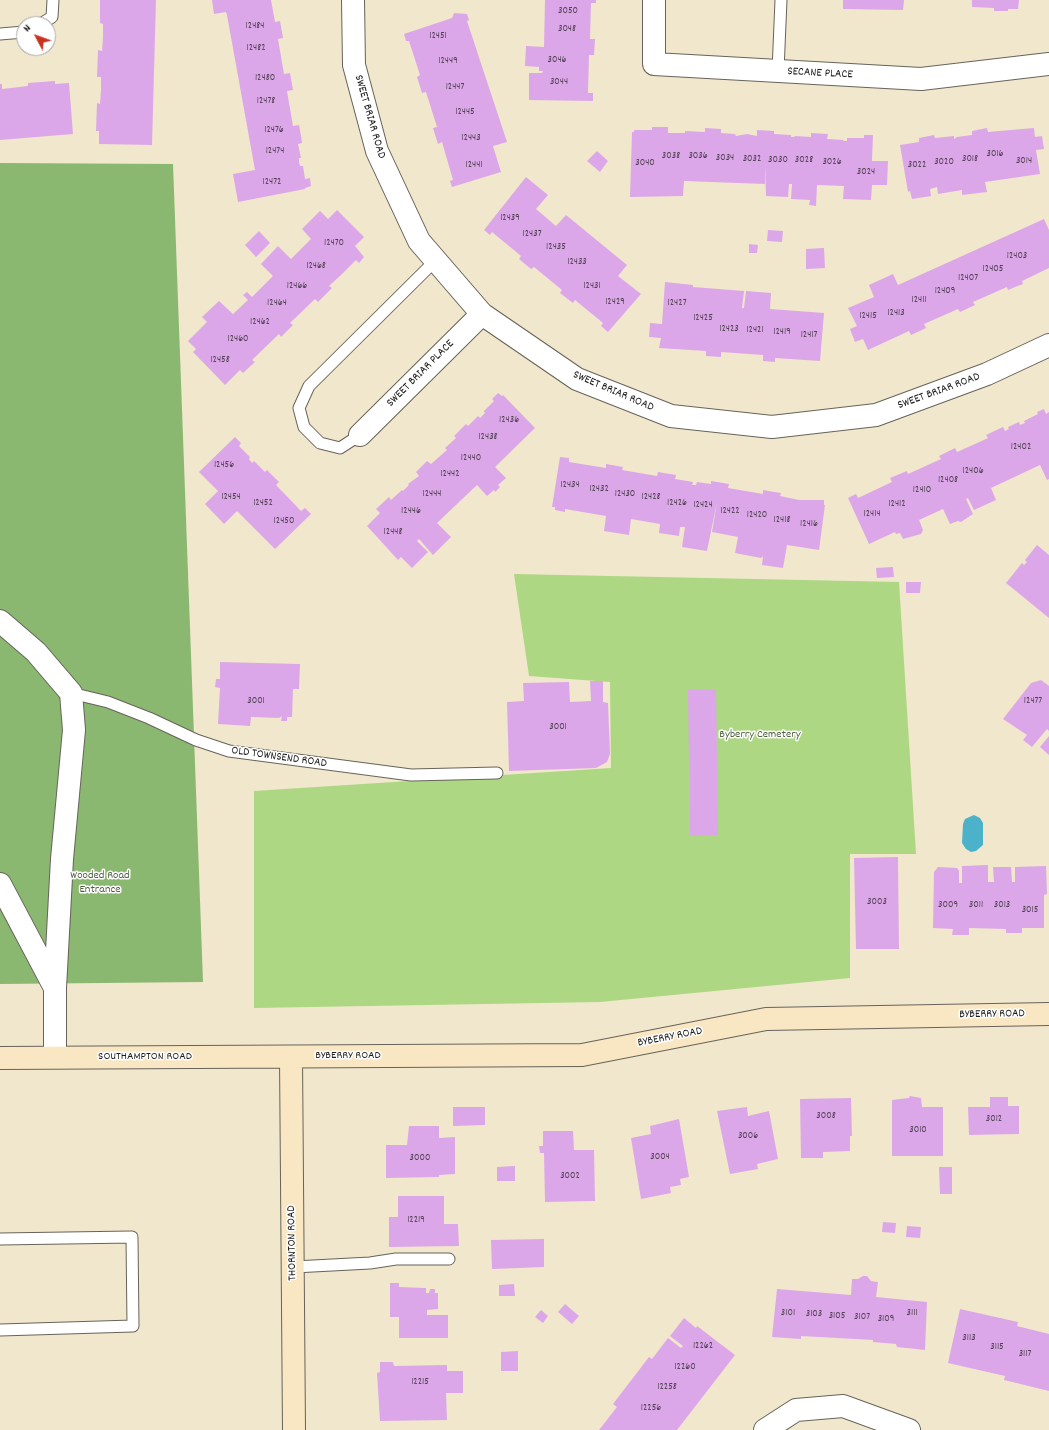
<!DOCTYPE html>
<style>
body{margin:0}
#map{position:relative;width:1049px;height:1430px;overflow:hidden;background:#f1e7cd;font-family:Dekko,sans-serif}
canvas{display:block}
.north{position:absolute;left:16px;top:16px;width:40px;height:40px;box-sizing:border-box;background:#fff;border:1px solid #a4a4a4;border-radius:50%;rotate:311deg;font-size:11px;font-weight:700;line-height:16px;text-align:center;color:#1c1c1c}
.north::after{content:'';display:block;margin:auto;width:14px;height:18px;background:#c8321e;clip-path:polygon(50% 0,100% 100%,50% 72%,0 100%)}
</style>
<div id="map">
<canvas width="1049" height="1430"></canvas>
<div class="north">N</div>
</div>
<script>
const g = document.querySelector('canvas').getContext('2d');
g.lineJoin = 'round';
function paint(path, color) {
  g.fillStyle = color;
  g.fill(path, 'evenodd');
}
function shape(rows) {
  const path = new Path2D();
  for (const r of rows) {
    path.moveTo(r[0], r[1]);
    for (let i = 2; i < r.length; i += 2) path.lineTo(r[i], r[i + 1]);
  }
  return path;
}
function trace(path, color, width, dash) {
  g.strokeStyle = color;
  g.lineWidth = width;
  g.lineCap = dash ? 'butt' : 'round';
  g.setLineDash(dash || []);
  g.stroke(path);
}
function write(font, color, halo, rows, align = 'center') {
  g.font = font + ' Dekko,sans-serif';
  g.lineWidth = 3;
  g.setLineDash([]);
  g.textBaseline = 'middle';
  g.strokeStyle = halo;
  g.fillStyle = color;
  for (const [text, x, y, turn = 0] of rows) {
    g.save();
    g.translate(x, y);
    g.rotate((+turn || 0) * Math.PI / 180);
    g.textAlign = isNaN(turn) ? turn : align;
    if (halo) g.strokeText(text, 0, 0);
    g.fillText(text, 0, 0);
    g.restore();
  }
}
const green = shape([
 [514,574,899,582,916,854,850,854,850,978,600,1002,254,1008,254,791,611,768,610,682,529,676]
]);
const forest = shape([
 [0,163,173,164,203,982,0,984]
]);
const water = shape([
 [974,815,980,818,983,823,983,845,976,851,971,852,966,849,962,843,963,824,965,819]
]);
const building = shape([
 [100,0,156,0,152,145,99,144,99,131,96,131,97,103,100,104,101,90,101,77,97,77,98,50,102,51,103,37,103,24,100,23],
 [212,0,271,0,275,22,280,21,283,38,278,39,284,74,290,73,293,90,287,91,293,126,299,125,301,136,302,143,298,144,301,158,299,158,299,162,300,166,303,166,305,179,310,178,311,186,305,188,305,189,238,202,233,174,255,170,227,15,226,12,214,14],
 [545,0,596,0,596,3,591,3,590,39,595,39,594,55,589,55,588,93,593,93,593,101,529,100,529,73,542,73,543,71,539,71,539,67,525,66,526,46,544,47],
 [843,0,904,0,903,10,843,9],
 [972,0,1019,0,1018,9,1008,9,1008,11,994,11,994,8,972,7],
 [454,13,467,14,469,20,467,21,507,142,493,146,501,172,452,187,450,181,453,180,442,142,438,144,433,128,437,127,426,92,422,93,417,77,420,75,409,41,406,41,404,34,452,18],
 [55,81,55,84,69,83,73,134,0,140,0,84,2,84,2,89,28,86,28,83],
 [652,127,668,127,668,133,685,133,685,131,705,132,705,128,721,129,721,133,735,134,736,136,747,134,757,136,757,130,774,131,774,134,791,135,791,137,794,137,795,136,811,137,811,133,828,134,827,139,844,140,843,141,847,141,847,138,864,138,864,135,873,135,872,161,888,161,887,185,872,185,871,200,843,199,844,186,817,185,816,206,809,205,810,200,791,199,792,184,789,184,788,197,766,196,765,163,765,184,684,181,683,196,630,197,632,132,634,132,634,130,652,130],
 [987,128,988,132,1034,128,1035,137,1042,136,1044,149,1036,150,1040,174,985,182,987,192,962,195,962,190,938,194,937,187,930,189,931,196,912,199,910,191,908,192,900,145,919,142,919,138,934,135,935,138,954,136,954,139,957,137,972,135,972,131],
 [597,151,608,161,600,172,587,161],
 [526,177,548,195,536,209,556,226,566,215,627,265,618,276,641,294,608,332,601,326,603,323,575,300,573,303,560,293,562,290,534,267,531,269,519,259,521,256,492,232,490,235,484,230],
 [337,210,364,237,355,246,364,257,359,263,356,260,341,275,329,286,332,288,318,302,315,299,290,323,293,325,281,337,279,334,252,360,255,362,243,373,240,370,225,385,193,352,196,349,188,341,207,322,202,317,219,301,233,314,248,300,243,295,247,292,252,297,273,276,261,264,278,246,291,259,311,239,302,229,320,211,328,219],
 [1044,219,1049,230,1049,268,1022,281,1023,284,1015,287,1008,290,1007,287,973,302,975,305,960,312,958,309,924,324,926,328,911,335,909,331,868,350,863,339,855,342,850,329,857,326,848,308,874,297,869,285,893,274,898,285],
 [768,230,783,231,782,242,767,241],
 [259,231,270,243,256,257,245,245],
 [749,244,758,245,757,253,749,253],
 [824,248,825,268,806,269,806,249],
 [665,282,693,285,693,287,744,291,742,308,744,308,746,291,771,293,770,309,824,313,820,361,775,358,775,362,763,361,763,355,721,352,721,357,706,356,706,351,659,348,661,338,649,337,650,323,662,324],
 [498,393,502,396,503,395,535,428,495,467,506,478,498,485,500,487,495,492,494,490,487,496,477,485,437,523,451,537,433,555,419,539,417,541,428,552,412,568,401,557,398,560,367,526,380,513,376,509,389,497,391,500,402,490,403,491,409,485,408,484,419,476,416,472,427,461,431,464,447,450,445,448,456,438,454,436,466,424,468,426,478,416,480,418,485,413,484,411,494,401,492,399],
 [1044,409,1046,414,1049,412,1049,479,1047,480,1040,465,991,488,996,500,974,510,968,498,966,499,973,514,961,522,958,521,950,524,943,509,919,520,923,530,921,534,903,539,900,533,896,534,895,532,869,544,848,498,856,494,858,498,892,482,890,478,907,471,908,474,941,459,939,456,955,448,957,452,975,444,988,438,986,435,1003,427,1005,431,1009,429,1008,427,1019,422,1020,425,1025,423,1024,421,1038,414,1037,412],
 [235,437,241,443,239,446,250,457,249,459,252,463,254,461,265,472,267,470,279,482,276,485,301,511,305,508,311,514,275,549,237,511,224,524,205,504,218,491,199,472],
 [560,457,569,458,569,462,606,468,606,464,623,467,622,470,657,476,658,472,676,475,675,479,693,482,692,485,696,485,697,482,711,484,711,481,729,484,728,488,763,494,763,490,774,492,781,493,780,496,799,500,824,500,824,505,825,505,819,550,787,545,783,568,762,565,763,556,761,558,735,553,738,537,712,532,717,502,707,551,682,547,685,527,680,527,679,536,659,533,660,524,631,519,629,535,604,531,606,516,565,509,565,512,555,510,555,507,552,507],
 [1037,545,1049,555,1049,618,1006,583,1022,563,1024,565,1027,562,1025,560],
 [893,567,894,577,877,578,876,568],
 [906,582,921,582,920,593,906,593],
 [220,662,300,664,299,689,293,689,292,717,287,717,287,721,281,721,282,716,279,718,251,717,250,726,218,724,220,688,215,687,216,679,220,679],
 [1041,680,1049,686,1049,731,1047,729,1032,747,1023,740,1027,735,1003,719,1031,683],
 [590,681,603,681,603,702,608,703,610,754,607,762,596,768,509,771,507,702,524,701,523,683,569,682,570,702,591,701],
 [688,689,716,689,718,835,690,836],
 [1049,736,1049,755,1040,747],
 [898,857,899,949,856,949,854,858],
 [988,865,988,882,994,882,993,867,1011,867,1012,882,1015,882,1015,867,1046,866,1047,894,1044,895,1044,928,1022,928,1022,933,1006,933,1006,929,969,928,969,935,952,935,953,929,933,928,934,872,938,867,957,868,959,871,959,883,962,883,962,866],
 [910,1096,921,1098,922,1107,943,1107,943,1156,892,1156,892,1100,909,1098],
 [990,1097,1008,1097,1008,1106,1019,1106,1019,1134,969,1135,968,1107,990,1107],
 [851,1098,852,1136,850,1136,850,1151,823,1152,823,1158,801,1158,800,1099],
 [453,1107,485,1107,485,1125,453,1126],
 [747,1107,748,1116,769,1111,778,1159,757,1164,758,1169,730,1174,717,1111],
 [679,1119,689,1177,680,1179,681,1185,670,1187,671,1193,641,1199,631,1138,651,1134,650,1126],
 [409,1126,439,1126,439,1138,455,1137,455,1174,439,1175,439,1177,386,1178,386,1145,407,1145],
 [543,1131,573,1131,574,1150,594,1150,595,1201,545,1202,544,1153,540,1153,539,1146,543,1146],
 [515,1166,515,1181,497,1181,497,1167],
 [939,1167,952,1167,952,1194,940,1194],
 [398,1196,444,1196,444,1224,458,1224,459,1246,389,1247,389,1217,398,1217],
 [883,1222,896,1223,895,1233,882,1232],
 [907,1226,921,1227,920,1238,906,1237],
 [544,1239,544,1267,492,1269,491,1240],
 [863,1276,867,1276,871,1281,878,1282,876,1297,927,1302,925,1350,897,1347,896,1344,873,1342,873,1340,801,1336,801,1339,772,1337,777,1289,851,1295,852,1279,858,1279],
 [390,1283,399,1283,399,1287,426,1288,426,1293,429,1293,430,1289,435,1289,435,1293,438,1293,438,1309,427,1310,427,1315,448,1315,448,1338,399,1338,399,1317,390,1317],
 [514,1284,515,1296,499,1296,499,1285],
 [565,1304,579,1316,572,1324,558,1312],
 [960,1309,1018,1322,1017,1326,1049,1334,1049,1391,1004,1380,1005,1376,948,1363],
 [541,1310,548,1316,543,1323,535,1317],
 [684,1318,696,1328,697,1326,735,1355,677,1430,599,1430,617,1407,613,1404,649,1357,652,1359,668,1338,681,1348,683,1346,670,1336],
 [518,1351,518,1371,501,1371,501,1352],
 [380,1362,393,1362,394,1366,447,1365,447,1371,463,1371,463,1393,446,1393,447,1420,380,1421,377,1373,380,1372]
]);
const lane = shape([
 [41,24,52,17,53,0],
 [0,34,24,32],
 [778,71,781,0],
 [360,435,340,448,320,443,304,427,299,408,309,386,436,260],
 [71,693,108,702,149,718,196,740,229,751,411,775,497,773],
 [0,1239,132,1237,133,1326,0,1330],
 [294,1267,370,1263,396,1259,449,1259]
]);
const street = shape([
 [353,0,354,65,377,151,419,241,482,314,577,379,671,416,772,427,876,415,987,374,1049,345],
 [654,0,654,64,921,79,1049,64],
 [360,435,482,314],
 [0,621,36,652,71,693,74,730,62,859,55,988],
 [0,884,55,988,55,1057],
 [765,1430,796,1410,843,1406,909,1430]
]);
const secondary = shape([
 [291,1057,294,1430],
 [0,1058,582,1055,766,1019,1049,1014]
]);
const numberNames = [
 ["3050",568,12],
 ["12484",255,27],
 ["3048",567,30],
 ["12451",438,37],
 ["12482",256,49],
 ["3046",557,61],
 ["12449",448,62],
 ["12480",265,79],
 ["3044",559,83],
 ["12447",455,88],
 ["12478",266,102],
 ["12445",465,113],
 ["12476",274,131],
 ["12443",471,139],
 ["12474",275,152],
 ["3016",995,155],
 ["3038",671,157],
 ["3036",698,157],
 ["3034",725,159],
 ["3032",752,160],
 ["3018",970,160],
 ["3030",778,161],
 ["3028",804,161],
 ["3014",1024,162],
 ["3026",832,163],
 ["3020",944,163],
 ["3040",645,164],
 ["12441",474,166],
 ["3022",917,166],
 ["3024",866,173],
 ["12472",272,183],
 ["12439",510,219],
 ["12437",532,235],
 ["12470",334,244],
 ["12435",556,248],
 ["12403",1017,257],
 ["12433",577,263],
 ["12468",316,267],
 ["12405",993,270],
 ["12407",968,279],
 ["12466",297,287],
 ["12431",592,287],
 ["12409",945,292],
 ["12411",919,301],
 ["12429",615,303],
 ["12464",277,304],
 ["12427",677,304],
 ["12413",896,314],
 ["12415",868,317],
 ["12425",703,319],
 ["12462",260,323],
 ["12423",729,330],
 ["12421",755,331],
 ["12419",782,333],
 ["12417",809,336],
 ["12460",238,340],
 ["12458",220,361],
 ["12436",509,421],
 ["12438",488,438],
 ["12402",1021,448],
 ["12440",471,459],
 ["12456",224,466],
 ["12406",973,472],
 ["12442",450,475],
 ["12408",948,481],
 ["12434",570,486],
 ["12432",599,490],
 ["12410",922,491],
 ["12444",432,495],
 ["12430",625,495],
 ["12454",231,498],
 ["12428",651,498],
 ["12452",263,504],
 ["12426",677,504],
 ["12412",897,505],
 ["12424",703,506],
 ["12446",411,512],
 ["12422",730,512],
 ["12414",872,515],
 ["12420",757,516],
 ["12418",782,521],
 ["12450",284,522],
 ["12416",809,525],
 ["12448",393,533],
 ["3001",256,702],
 ["12477",1033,702],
 ["3001",558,728],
 ["3003",877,903],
 ["3009",948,906],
 ["3011",976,906],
 ["3013",1002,906],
 ["3015",1030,911],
 ["3008",826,1117],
 ["3012",994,1120],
 ["3010",918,1131],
 ["3006",748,1137],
 ["3004",660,1158],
 ["3000",420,1159],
 ["3002",570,1177],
 ["12219",416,1221],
 ["3101",788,1314],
 ["3111",912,1314],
 ["3103",814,1315],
 ["3105",837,1317],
 ["3107",862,1318],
 ["3109",886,1320],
 ["3113",969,1339],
 ["12262",703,1347],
 ["3115",997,1348],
 ["3117",1025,1355],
 ["12260",685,1368],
 ["12215",420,1383],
 ["12258",667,1388],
 ["12256",651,1409]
];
const streetNames = [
 ["SECANE PLACE",820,74,3],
 ["SWEET BRIAR ROAD",369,117,74],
 ["SWEET BRIAR PLACE",421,374,-45],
 ["SWEET BRIAR ROAD",613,392,23],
 ["SWEET BRIAR ROAD",939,392,-20],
 ["OLD TOWNSEND ROAD",279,758,8],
 ["BYBERRY ROAD",992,1015,-1],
 ["BYBERRY ROAD",670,1038,-11],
 ["BYBERRY ROAD",348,1056],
 ["SOUTHAMPTON ROAD",145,1057],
 ["THORNTON ROAD",293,1243,-91]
];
const parkNames = [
 ["Byberry Cemetery",760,735],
 ["Wooded Road",100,876],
 ["Entrance",100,890]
];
paint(green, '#add783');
paint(forest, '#8ab871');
paint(water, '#4bb2c9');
paint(building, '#dca7e8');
trace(lane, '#67635a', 13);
trace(street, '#67635a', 24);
trace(secondary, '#67635a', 24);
trace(lane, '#fff', 11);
trace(street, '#fff', 22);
trace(secondary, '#f9e7c3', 22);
write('10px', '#4c3f4f', null, numberNames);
write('12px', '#1c1c1c', '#fff', streetNames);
write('12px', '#4f5d40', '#fff', parkNames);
</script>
